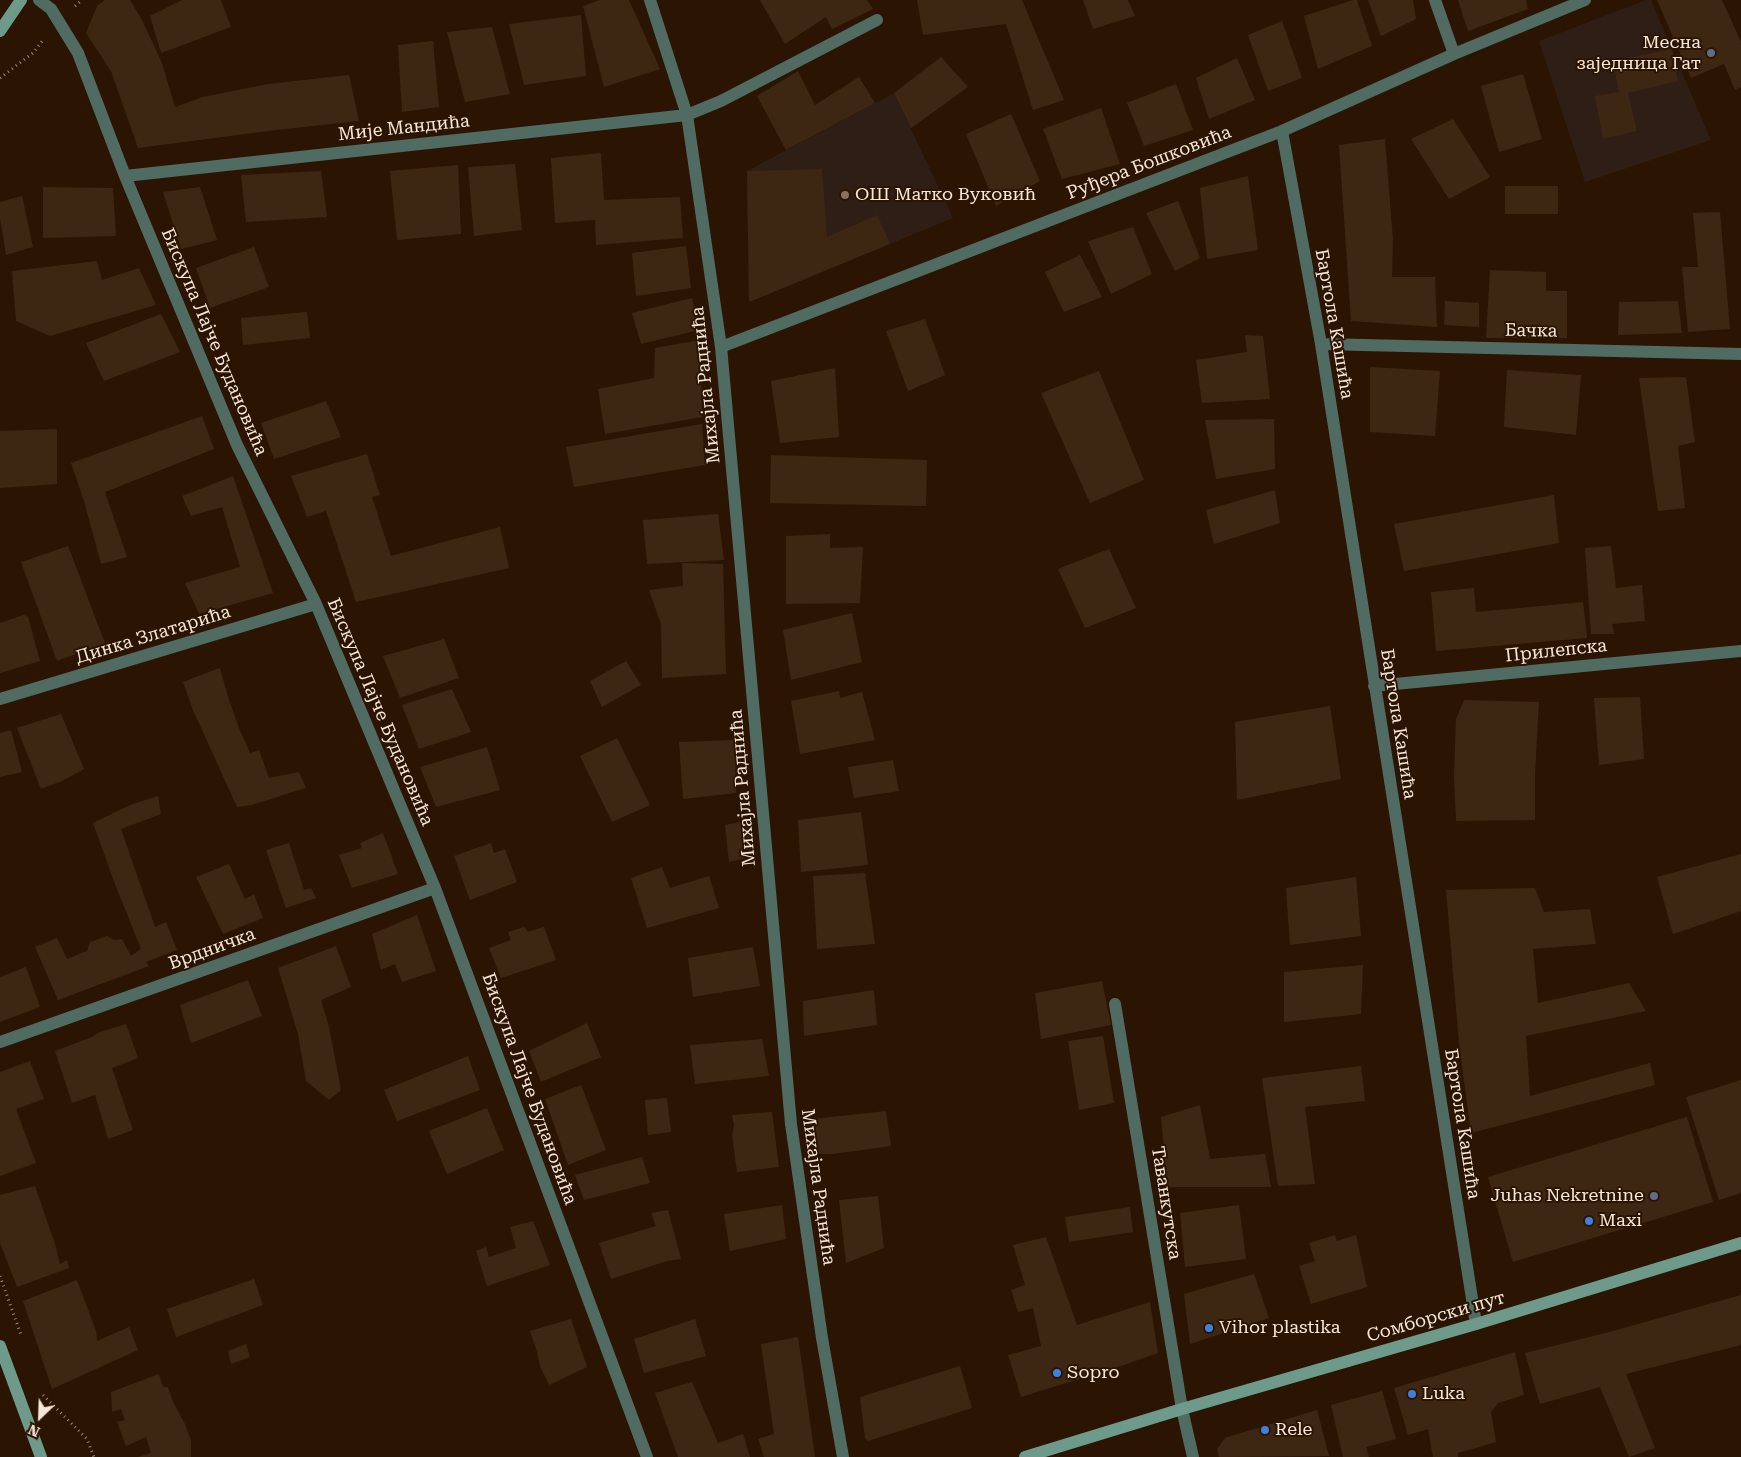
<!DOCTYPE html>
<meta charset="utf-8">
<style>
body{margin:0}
#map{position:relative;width:1741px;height:1457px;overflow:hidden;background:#2b1502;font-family:"Roboto Serif",serif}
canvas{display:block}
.north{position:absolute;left:15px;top:1392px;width:50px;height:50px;-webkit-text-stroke:4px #2b1502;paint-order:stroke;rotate:204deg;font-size:14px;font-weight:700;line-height:20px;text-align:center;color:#f6e6da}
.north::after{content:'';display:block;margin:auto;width:18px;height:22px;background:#f6e6da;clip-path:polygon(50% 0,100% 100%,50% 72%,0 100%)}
</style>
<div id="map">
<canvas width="1741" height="1457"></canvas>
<div class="north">N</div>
</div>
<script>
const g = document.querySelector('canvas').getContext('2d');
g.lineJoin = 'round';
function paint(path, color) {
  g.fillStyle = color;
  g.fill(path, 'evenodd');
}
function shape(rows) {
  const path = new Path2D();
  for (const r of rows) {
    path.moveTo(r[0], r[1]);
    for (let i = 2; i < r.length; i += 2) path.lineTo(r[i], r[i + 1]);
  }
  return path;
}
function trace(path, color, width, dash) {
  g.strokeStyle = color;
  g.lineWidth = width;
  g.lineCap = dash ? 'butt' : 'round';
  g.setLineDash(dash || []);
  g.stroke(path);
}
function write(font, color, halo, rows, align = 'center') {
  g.font = font + ' "Roboto Serif",serif';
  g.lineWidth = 4;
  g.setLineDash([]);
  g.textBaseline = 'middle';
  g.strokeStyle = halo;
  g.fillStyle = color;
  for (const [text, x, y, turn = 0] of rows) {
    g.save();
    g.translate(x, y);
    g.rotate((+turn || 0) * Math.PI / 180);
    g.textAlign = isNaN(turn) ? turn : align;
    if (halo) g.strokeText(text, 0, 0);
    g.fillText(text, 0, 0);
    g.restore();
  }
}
const education = shape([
 [1646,0,1651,0,1711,140,1585,182,1539,41],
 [894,93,953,218,749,302,747,171]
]);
const building = shape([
 [105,0,130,0,143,22,162,63,175,107,203,97,268,84,349,75,359,121,276,130,138,148,111,71,86,33,97,6],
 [182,0,221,0,231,27,161,53,150,16],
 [600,0,629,0,660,69,604,87,583,6],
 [760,0,867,0,873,9,832,29,826,17,785,44],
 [917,0,1022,0,1064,100,1033,110,1006,24,923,35],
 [1083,0,1128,0,1135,16,1093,29],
 [1353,0,1357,0,1372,46,1318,69,1304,16],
 [1368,0,1413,0,1416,19,1381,36],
 [1458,0,1526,0,1528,9,1468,31],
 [1657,0,1722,0,1741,42,1741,87,1735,90,1724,64,1691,78],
 [581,15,586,76,524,85,509,24],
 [1282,21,1302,78,1268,91,1248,35],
 [492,27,510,94,465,102,447,32],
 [433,41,439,107,402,112,398,45],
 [1672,49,1678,81,1628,93,1637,131,1603,139,1595,96,1619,92,1613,61],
 [941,57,968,87,911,128,894,93],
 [1237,58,1255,100,1209,119,1196,78],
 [798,71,815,105,859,77,875,103,786,150,757,96],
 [1523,74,1542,139,1499,152,1481,86],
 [1176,84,1193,130,1144,146,1127,103],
 [1101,108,1120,164,1062,179,1043,129],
 [1011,114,1040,181,996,206,966,134],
 [1453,119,1490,177,1449,199,1411,139],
 [1385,139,1393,240,1392,277,1435,277,1437,327,1351,321,1339,145],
 [601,153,604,200,680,197,683,238,596,245,595,220,555,223,551,158],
 [515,164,522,230,474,236,468,167],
 [458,165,461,234,397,240,390,171],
 [822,169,827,237,877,215,890,244,749,302,747,171],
 [321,171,327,217,246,222,241,175],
 [1248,176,1258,250,1207,259,1200,188],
 [1505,186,1558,186,1558,214,1505,214],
 [43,187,113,188,116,236,43,238],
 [200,187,217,240,181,249,163,192],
 [22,196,33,247,6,255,0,218,0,202],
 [1178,201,1200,258,1175,271,1146,213],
 [1720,212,1730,329,1688,332,1682,267,1698,267,1693,213],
 [1133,227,1152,274,1111,294,1088,241],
 [686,246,691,288,636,296,632,253],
 [254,247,269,287,210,308,196,268],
 [1080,255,1102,297,1064,312,1045,272],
 [97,261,102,280,139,268,156,305,50,336,16,321,12,271],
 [1490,270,1546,272,1546,291,1567,291,1567,338,1486,338],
 [692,298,699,330,641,344,632,313],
 [1445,301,1479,303,1479,327,1444,325],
 [1678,301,1682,333,1618,335,1619,302],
 [307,312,310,338,243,345,241,318],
 [161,314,180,352,104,381,86,343],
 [925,319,945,375,908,391,886,331],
 [1245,335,1263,336,1270,399,1202,403,1196,360,1247,352],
 [700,340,702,417,605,434,598,389,654,378,655,348],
 [1370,367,1440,371,1435,436,1370,432],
 [835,368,839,437,780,443,771,381],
 [1507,370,1581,375,1576,435,1504,427],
 [1099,371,1144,480,1090,503,1041,393],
 [1686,377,1695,442,1678,446,1685,508,1658,511,1639,378],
 [326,401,341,437,274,459,261,423],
 [202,416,214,449,105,492,127,557,101,564,84,501,71,463],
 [1274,419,1275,469,1216,479,1205,420],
 [702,424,705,465,574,487,566,447],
 [57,429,57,484,0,488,0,431],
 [367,454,380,495,372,497,391,556,500,527,509,568,356,602,326,511,307,517,291,476],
 [771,455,927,460,926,506,770,503],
 [233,476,273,593,199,614,185,583,240,567,222,507,191,516,182,496],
 [1275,490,1280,523,1214,544,1206,510],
 [1554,495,1559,543,1404,571,1394,524],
 [718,514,724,560,647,564,643,520],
 [830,534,830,548,863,547,860,603,786,604,786,536],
 [68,546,105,643,57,661,21,562],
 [1611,546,1616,588,1642,585,1645,621,1612,624,1614,634,1591,634,1585,548],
 [1109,549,1136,608,1085,628,1058,569],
 [682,563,723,564,726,674,662,678,661,624,649,590,683,586],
 [1474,588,1476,612,1583,602,1587,638,1436,651,1431,592],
 [852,613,862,662,791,680,783,630],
 [24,615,28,617,40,661,0,673,0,623],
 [444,639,459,678,400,698,383,656],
 [626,661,641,685,602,707,590,681],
 [220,668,229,700,239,728,250,753,259,750,269,778,299,772,306,788,251,805,237,807,193,710,183,682],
 [452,689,471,732,419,749,402,705],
 [839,691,840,698,862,692,875,740,800,754,791,701],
 [1640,697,1644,759,1599,765,1594,698],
 [1464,700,1539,702,1535,774,1535,820,1456,821,1454,776,1456,719],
 [1330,706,1341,779,1237,800,1235,722],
 [61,714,84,769,62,781,41,789,17,728],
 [11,730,22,772,0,777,0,733],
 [617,738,650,805,612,822,580,756],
 [735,740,736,793,683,799,679,742],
 [487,747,500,790,436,807,420,767],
 [893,760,899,791,854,798,848,767],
 [158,796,161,814,121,829,155,927,166,922,177,950,146,962,149,966,58,1000,35,947,57,938,67,959,87,951,90,942,107,936,114,940,122,939,131,956,141,949,115,884,93,823,130,805],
 [861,812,868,865,801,872,798,820],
 [748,820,751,857,729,862,725,825],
 [383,833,398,874,352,888,339,855,362,848,360,843],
 [289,843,304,890,311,888,316,898,286,908,266,850],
 [491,843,494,853,505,849,517,882,470,900,454,856],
 [1741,854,1741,911,1673,934,1657,877],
 [229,864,245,899,254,894,263,918,223,934,196,877],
 [662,867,670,888,709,876,719,908,647,928,631,878],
 [865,873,875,944,817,949,813,876],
 [1356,877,1361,936,1290,945,1286,888],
 [1535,888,1544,912,1590,909,1596,944,1533,949,1538,1003,1629,983,1646,1011,1526,1036,1530,1096,1650,1063,1655,1085,1471,1133,1459,1043,1446,890],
 [417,915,436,971,402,982,395,964,381,970,372,934],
 [524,927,528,932,544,927,556,960,501,978,489,948,511,940,508,932],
 [336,946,351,987,321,1000,329,1027,341,1090,329,1100,306,1081,298,1034,278,968],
 [753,947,760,986,693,997,688,958],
 [1363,965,1361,1014,1284,1022,1284,972],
 [26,967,40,1007,0,1022,0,977],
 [248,980,262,1016,191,1043,180,1005],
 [1102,981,1111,1025,1041,1039,1035,993],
 [874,990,877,1025,804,1036,803,1001],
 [587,1023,601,1057,541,1082,529,1051],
 [126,1024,138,1058,112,1068,133,1130,108,1139,95,1095,72,1103,55,1051,92,1037,100,1032],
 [1103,1036,1114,1103,1079,1110,1068,1041],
 [762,1039,769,1076,695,1084,690,1045],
 [468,1056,480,1090,397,1121,384,1090],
 [30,1061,44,1099,16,1109,36,1163,0,1176,0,1072],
 [1361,1066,1365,1101,1305,1107,1315,1184,1278,1186,1262,1078],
 [1741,1080,1741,1193,1719,1200,1686,1097],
 [581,1085,606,1150,568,1165,545,1099],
 [667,1098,671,1132,648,1135,645,1100],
 [1200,1105,1210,1159,1265,1154,1271,1187,1167,1187,1161,1117],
 [487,1108,504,1150,447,1174,429,1131],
 [886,1111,891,1146,833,1154,818,1154,813,1119],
 [772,1112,779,1167,737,1172,732,1135,734,1125,732,1115],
 [1687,1117,1713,1202,1513,1262,1488,1177],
 [642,1157,650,1183,584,1200,575,1175],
 [35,1186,55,1244,60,1264,67,1260,69,1268,17,1287,0,1243,0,1195],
 [878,1196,884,1248,846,1263,839,1200],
 [782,1205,786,1239,730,1251,724,1214],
 [1239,1205,1246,1259,1185,1267,1180,1213],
 [1130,1207,1133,1232,1069,1242,1065,1217],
 [668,1210,681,1259,667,1261,611,1279,599,1243,656,1226,651,1213],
 [533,1221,550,1265,487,1286,476,1251,486,1247,489,1257,516,1248,510,1227],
 [1335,1235,1337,1241,1356,1235,1367,1287,1311,1304,1299,1266,1315,1261,1309,1243],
 [1046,1237,1077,1325,1150,1302,1158,1353,1118,1367,1021,1397,1008,1355,1041,1346,1033,1308,1018,1312,1011,1290,1025,1285,1013,1245],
 [1254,1274,1269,1318,1190,1344,1184,1294],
 [254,1279,263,1305,176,1337,167,1309],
 [77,1280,96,1331,97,1341,129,1327,138,1350,52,1389,23,1301],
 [1741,1295,1741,1345,1626,1374,1655,1448,1629,1457,1600,1387,1540,1404,1525,1353,1613,1331],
 [571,1319,587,1367,549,1385,540,1366,537,1352,530,1331],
 [695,1319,706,1356,644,1373,634,1339],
 [798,1337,815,1457,764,1457,758,1439,774,1434,761,1344],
 [246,1344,250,1357,231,1364,228,1351],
 [1515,1352,1524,1395,1498,1403,1491,1412,1496,1442,1458,1453,1458,1457,1433,1457,1428,1429,1408,1435,1394,1388],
 [960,1366,972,1408,868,1441,865,1438,860,1397],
 [159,1374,163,1387,168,1387,173,1402,184,1422,191,1440,191,1457,138,1457,151,1453,146,1437,126,1446,117,1422,125,1420,121,1409,112,1412,111,1392],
 [692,1382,718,1443,743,1434,750,1457,678,1457,655,1393],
 [1382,1391,1396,1439,1366,1447,1369,1457,1343,1457,1331,1405],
 [1317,1410,1329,1456,1219,1457,1217,1449,1225,1438]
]);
const path = shape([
 [75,6,82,0],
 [0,78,33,53,43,40],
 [0,1276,21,1335],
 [43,1395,87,1439,94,1457]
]);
const street = shape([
 [39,0,51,9,78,53,125,176,237,445,316,604,435,888,647,1457],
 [650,0,687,115,721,347,791,1124,822,1338,843,1457],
 [1435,0,1454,54],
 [1282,131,1321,344,1476,1324],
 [125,176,687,115,721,101,877,20],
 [1321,344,1741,354],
 [721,347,1282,131,1454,54,1585,0],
 [1374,686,1741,651],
 [0,699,316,604],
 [1115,1004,1182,1409,1193,1457],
 [0,1042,435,888]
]);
const secondary = shape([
 [0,31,21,0],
 [0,1346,41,1457],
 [1025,1457,1182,1409,1476,1324,1741,1243]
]);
const markers = [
 [1711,53,5,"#5c6f8a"],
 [845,195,5,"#8d6e63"],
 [1654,1196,5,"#5c6f8a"],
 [1589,1221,5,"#3f7fe0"],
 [1209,1328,5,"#3f7fe0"],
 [1057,1373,5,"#3f7fe0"],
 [1412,1394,5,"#3f7fe0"],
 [1265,1430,5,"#3f7fe0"]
];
const poiNames = [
 ["Месна",1701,43,"right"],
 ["заједница Гат",1701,64,"right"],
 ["ОШ Матко Вуковић",855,195],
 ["Juhas Nekretnine",1644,1196,"right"],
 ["Maxi",1599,1221],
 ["Vihor plastika",1219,1328],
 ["Sopro",1067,1373],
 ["Luka",1422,1394],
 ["Rele",1275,1430]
];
const streetNames = [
 ["Мије Мандића",404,128,-6],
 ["Руђера Бошковића",1149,163,-21],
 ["Бартола Кашића",1334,324,80],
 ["Бачка",1531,331,1],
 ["Бискупа Лајче Будановића",214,342,67],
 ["Михајла Раднића",706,385,-96],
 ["Динка Златарића",153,635,-17],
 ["Прилепска",1556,651,-6],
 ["Бискупа Лајче Будановића",380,712,67],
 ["Бартола Кашића",1398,724,81],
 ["Михајла Раднића",743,788,-95],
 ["Врдничка",212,949,-20],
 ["Бискупа Лајче Будановића",529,1089,70],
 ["Бартола Кашића",1462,1124,81],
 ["Михајла Раднића",818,1187,82],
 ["Таванкутска",1166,1203,81],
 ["Сомборски пут",1436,1317,-16]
];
paint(education, '#2e1e15');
paint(building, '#3e2712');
trace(path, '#9a8878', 3, [1, 4]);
trace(street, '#506b62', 12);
trace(secondary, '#6d9a8a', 12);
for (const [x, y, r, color] of markers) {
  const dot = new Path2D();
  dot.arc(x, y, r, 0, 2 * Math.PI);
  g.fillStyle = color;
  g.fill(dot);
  trace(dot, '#2b1502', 2);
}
write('18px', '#f6e6da', '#2b1502', poiNames, 'left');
write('18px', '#f6e6da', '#2b1502', streetNames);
</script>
